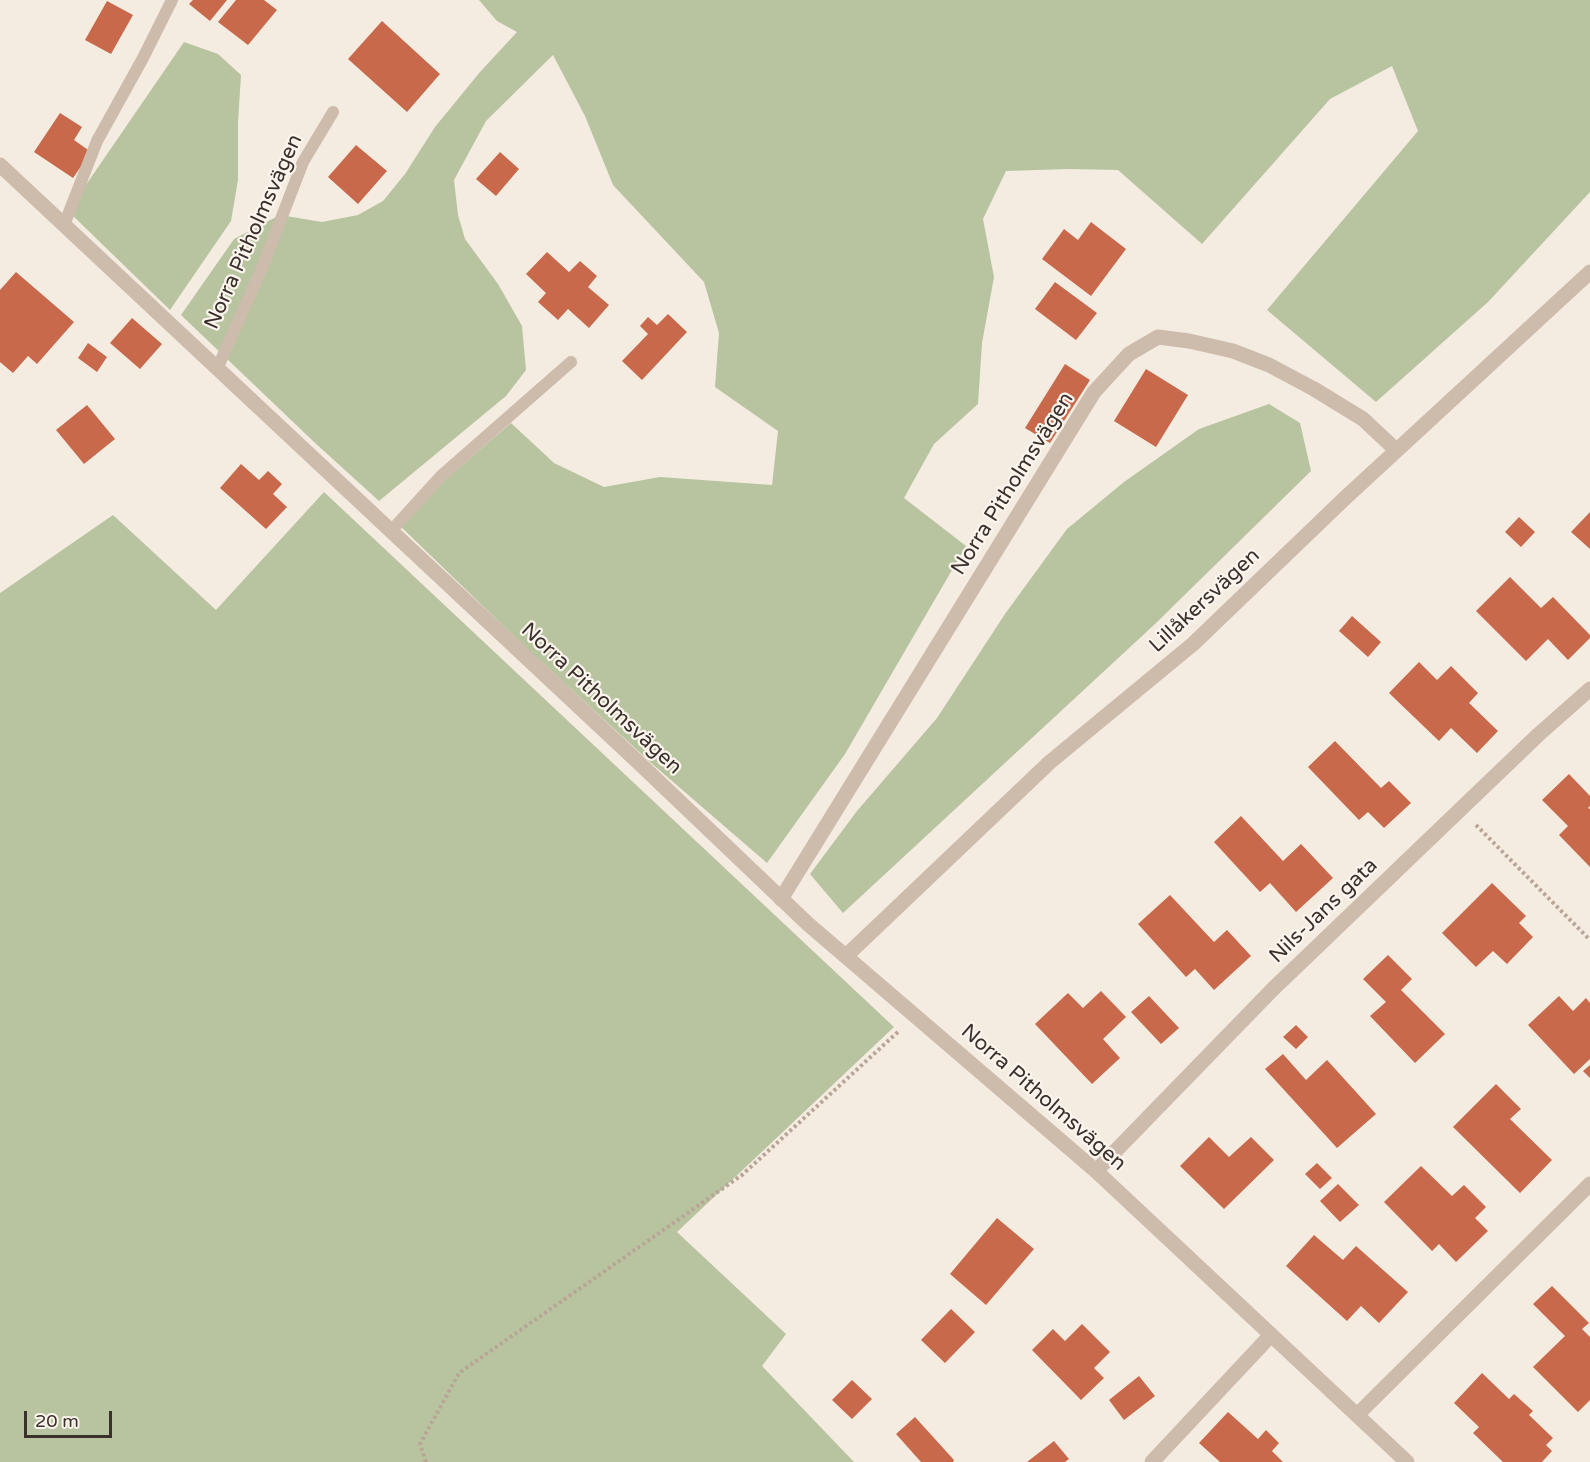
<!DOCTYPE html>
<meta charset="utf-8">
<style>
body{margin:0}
#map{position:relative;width:1590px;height:1462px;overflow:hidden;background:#f4ebe1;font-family:"Varela Round",sans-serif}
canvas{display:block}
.scale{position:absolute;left:24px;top:1411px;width:88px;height:27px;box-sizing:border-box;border:3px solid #3b302b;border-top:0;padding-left:8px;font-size:18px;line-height:21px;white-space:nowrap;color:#3b302b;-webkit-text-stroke:4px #fbf5ee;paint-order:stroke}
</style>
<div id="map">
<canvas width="1590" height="1462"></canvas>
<div class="scale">20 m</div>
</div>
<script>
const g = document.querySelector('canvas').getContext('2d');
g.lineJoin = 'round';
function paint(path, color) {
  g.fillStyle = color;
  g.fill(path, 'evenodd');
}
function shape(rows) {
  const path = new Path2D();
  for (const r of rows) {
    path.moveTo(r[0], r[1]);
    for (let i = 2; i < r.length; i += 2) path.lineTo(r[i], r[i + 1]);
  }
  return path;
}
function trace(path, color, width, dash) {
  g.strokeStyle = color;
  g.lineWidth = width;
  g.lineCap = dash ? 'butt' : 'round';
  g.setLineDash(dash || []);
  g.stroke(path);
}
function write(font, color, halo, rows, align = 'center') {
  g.font = font + ' "Varela Round",sans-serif';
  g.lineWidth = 4.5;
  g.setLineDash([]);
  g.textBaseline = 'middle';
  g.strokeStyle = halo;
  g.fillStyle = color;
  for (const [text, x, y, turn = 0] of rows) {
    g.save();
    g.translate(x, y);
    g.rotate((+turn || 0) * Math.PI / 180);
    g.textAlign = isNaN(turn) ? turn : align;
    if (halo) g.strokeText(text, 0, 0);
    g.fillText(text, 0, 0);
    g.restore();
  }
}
const green = shape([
 [479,0,1590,0,1590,192,1488,302,1376,402,1267,310,1418,131,1392,66,1330,99,1202,244,1118,170,1069,169,1006,171,983,219,994,277,982,343,978,404,934,444,904,498,966,546,845,754,767,863,650,762,521,643,396,522,511,423,554,463,604,487,660,477,772,485,778,431,715,387,719,333,704,282,613,185,585,116,553,55,486,121,454,180,458,215,465,239,498,284,522,326,526,370,506,396,379,501,313,441,181,315,234,239,280,215,322,222,358,215,383,201,405,174,435,127,480,72,517,32,497,21],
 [184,42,218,54,241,75,238,122,238,180,231,221,170,310,68,211],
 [1269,404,1300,423,1311,471,1155,624,843,913,810,874,857,811,937,718,1005,614,1067,529,1124,482,1199,429],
 [324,492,894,1027,677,1232,786,1334,762,1366,854,1462,0,1462,0,593,113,515,216,610]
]);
const building = shape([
 [193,0,227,0,210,21,189,4],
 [236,0,264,0,277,10,248,45,218,22],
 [107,1,133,15,111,54,85,40],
 [382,21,440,74,407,112,348,59],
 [60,113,82,127,74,140,91,152,73,178,34,152],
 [356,145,387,171,358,204,328,177],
 [500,152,519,169,496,196,476,179],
 [1091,222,1126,249,1091,296,1042,259,1064,229,1078,240],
 [547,252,569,272,580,261,597,276,588,287,609,305,589,328,568,309,558,320,538,302,546,293,526,274],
 [16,272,74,322,37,364,28,356,13,373,0,362,0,290],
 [1055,282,1097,313,1076,340,1035,309],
 [668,314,687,332,642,380,622,361,648,334,640,326,648,317,657,325],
 [132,318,162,344,140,369,110,343],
 [88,343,107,357,97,372,78,358],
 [1065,364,1090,380,1050,443,1025,428],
 [1146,369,1188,395,1156,447,1114,421],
 [87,405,115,439,84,464,56,430],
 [241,464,259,480,268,471,282,484,273,494,287,507,266,529,220,488],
 [1590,512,1590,549,1571,532],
 [1519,517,1535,532,1521,547,1505,532],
 [1510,577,1541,608,1553,597,1590,635,1590,638,1568,660,1548,639,1526,661,1476,611],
 [1352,616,1381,642,1368,657,1339,631],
 [1419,662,1437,680,1451,666,1478,693,1469,703,1498,731,1477,753,1451,728,1439,741,1389,693],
 [1335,741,1381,788,1389,781,1411,803,1384,828,1368,812,1359,820,1308,767],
 [1569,774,1590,796,1590,806,1588,808,1590,809,1590,867,1559,835,1568,826,1542,800],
 [1241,816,1283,861,1301,844,1333,878,1296,912,1270,883,1260,892,1214,842],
 [1492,883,1526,916,1519,923,1533,937,1507,964,1493,951,1476,967,1442,933],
 [1170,895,1214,942,1227,930,1251,956,1214,990,1195,969,1186,977,1138,924],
 [1388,955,1412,979,1401,990,1445,1034,1415,1063,1370,1016,1386,1002,1363,979],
 [1101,991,1126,1017,1103,1039,1120,1058,1092,1084,1035,1024,1068,993,1083,1008],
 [1149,996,1179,1028,1161,1044,1131,1012],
 [1559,996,1573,1011,1586,998,1590,1003,1590,1059,1574,1074,1528,1025],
 [1296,1025,1308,1037,1296,1049,1283,1037],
 [1283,1054,1306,1080,1327,1060,1376,1114,1337,1148,1265,1069],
 [1590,1065,1590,1078,1583,1071],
 [1496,1084,1521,1109,1510,1119,1552,1160,1520,1193,1453,1127],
 [1209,1137,1229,1157,1251,1137,1274,1160,1224,1209,1180,1166],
 [1317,1163,1332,1178,1320,1189,1305,1174],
 [1421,1166,1452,1196,1464,1185,1486,1207,1475,1218,1488,1231,1456,1262,1439,1244,1432,1251,1384,1202],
 [1338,1184,1359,1205,1340,1222,1320,1201],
 [997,1218,1034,1249,986,1305,950,1274],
 [1314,1235,1343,1260,1356,1246,1408,1292,1379,1323,1361,1306,1347,1321,1286,1266],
 [1552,1286,1589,1323,1582,1329,1590,1337,1590,1400,1578,1412,1533,1367,1565,1336,1533,1304],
 [951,1309,975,1332,945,1363,921,1340],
 [1082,1324,1110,1352,1094,1368,1104,1378,1081,1400,1032,1350,1053,1329,1065,1341],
 [1482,1373,1509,1399,1514,1394,1533,1411,1529,1415,1553,1438,1546,1445,1552,1451,1542,1462,1503,1462,1473,1433,1479,1427,1454,1403],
 [1139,1376,1155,1396,1124,1420,1109,1400],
 [852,1380,872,1399,852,1419,832,1400],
 [1228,1412,1258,1439,1266,1430,1279,1443,1272,1451,1283,1462,1220,1462,1199,1443],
 [915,1417,954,1460,953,1462,921,1462,896,1434],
 [1054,1441,1069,1459,1065,1462,1027,1462]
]);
const path = shape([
 [1476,825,1590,940],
 [426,1462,420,1444,459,1373,742,1175,900,1030]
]);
const service = shape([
 [64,225,97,141,143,58,172,0],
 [217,369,262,268,303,162,333,112],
 [391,531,441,476,571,362]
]);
const minor = shape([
 [781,899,1094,392,1129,354,1158,337,1189,341,1233,351,1269,365,1314,389,1363,419,1396,450],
 [1096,1171,1273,989,1538,735,1590,689],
 [1357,1415,1590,1184],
 [1152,1462,1271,1335]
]);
const tertiary = shape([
 [0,165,638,762,808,924,1096,1171,1407,1462],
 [846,956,1050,762,1193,644,1344,499,1590,272]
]);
const streetNames = [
 ["Norra Pitholmsvägen",254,232,-66],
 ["Norra Pitholmsvägen",1013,484,-58],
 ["Lillåkersvägen",1205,601,-43],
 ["Norra Pitholmsvägen",601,699,43],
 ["Nils-Jans gata",1324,911,-44],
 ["Norra Pitholmsvägen",1043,1098,41]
];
paint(green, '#b8c4a0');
paint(building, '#c8694b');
trace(path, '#b9a596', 4, [3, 3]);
trace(service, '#cdbbac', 12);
trace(minor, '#cdbbac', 15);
trace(tertiary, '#cdbbac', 15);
write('21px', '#3b302b', '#fbf5ee', streetNames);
</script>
